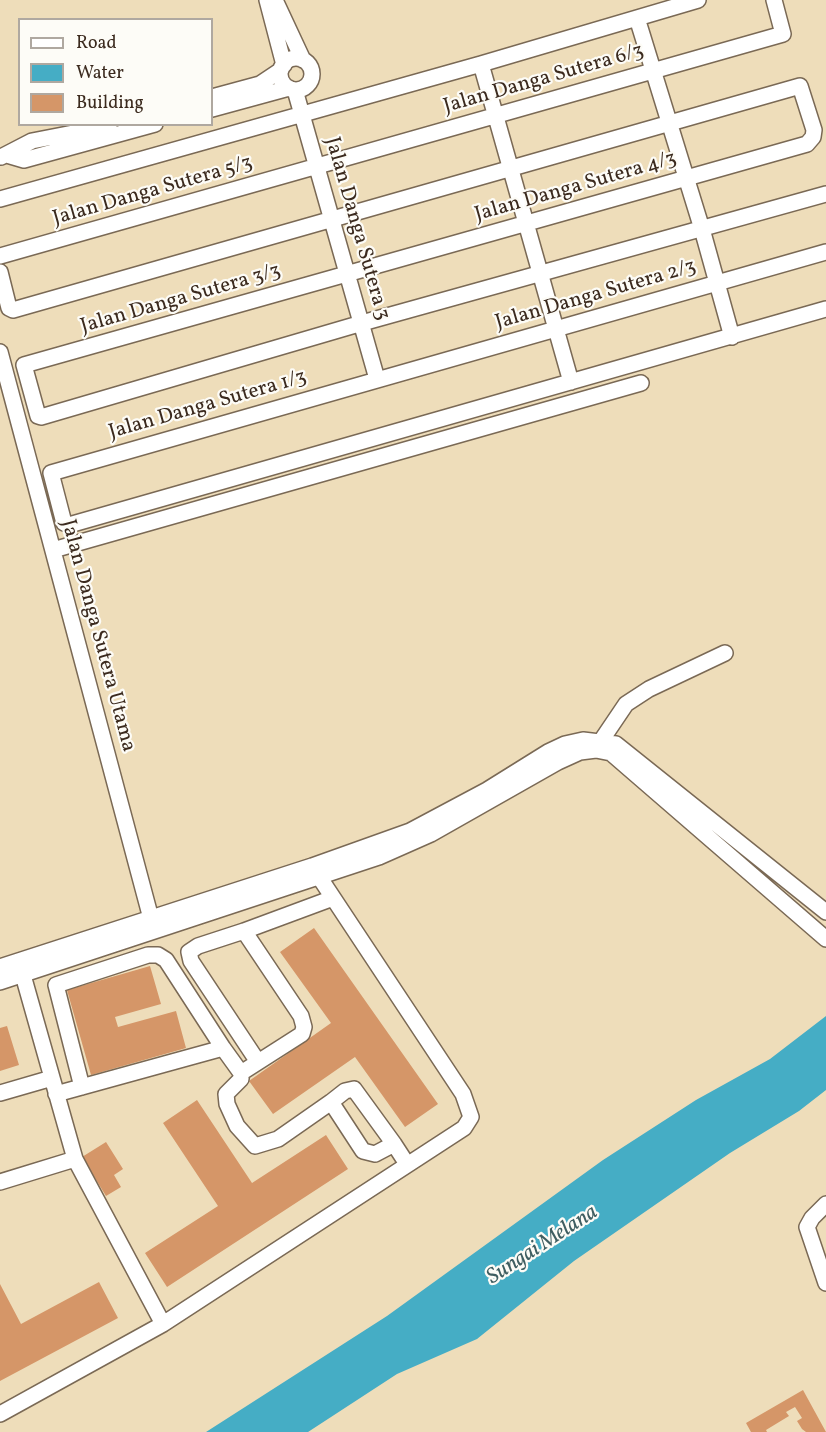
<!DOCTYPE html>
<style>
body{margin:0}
#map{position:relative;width:826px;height:1432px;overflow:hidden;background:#eeddba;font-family:Vollkorn,serif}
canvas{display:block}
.legend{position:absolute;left:18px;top:18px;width:195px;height:108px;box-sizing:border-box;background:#fdfcf7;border:2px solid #afa8a0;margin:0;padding:8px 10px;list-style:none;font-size:18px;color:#3b2a1e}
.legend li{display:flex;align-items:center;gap:12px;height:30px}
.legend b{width:30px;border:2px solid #afa8a0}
</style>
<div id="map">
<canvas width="826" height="1432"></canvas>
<ul class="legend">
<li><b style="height:8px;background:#fff"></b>Road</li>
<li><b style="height:16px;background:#45adc5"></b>Water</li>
<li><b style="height:16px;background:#d59668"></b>Building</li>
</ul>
</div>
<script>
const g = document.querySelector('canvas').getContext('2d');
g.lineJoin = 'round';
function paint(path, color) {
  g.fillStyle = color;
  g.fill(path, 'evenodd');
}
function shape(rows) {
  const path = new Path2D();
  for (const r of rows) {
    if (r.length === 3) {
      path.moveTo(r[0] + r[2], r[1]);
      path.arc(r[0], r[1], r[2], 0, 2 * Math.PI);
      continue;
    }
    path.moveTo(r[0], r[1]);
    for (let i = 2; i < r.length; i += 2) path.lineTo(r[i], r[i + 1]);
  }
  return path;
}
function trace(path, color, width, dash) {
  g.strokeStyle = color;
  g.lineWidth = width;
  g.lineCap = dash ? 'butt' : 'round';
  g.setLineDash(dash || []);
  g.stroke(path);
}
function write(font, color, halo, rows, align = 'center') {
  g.font = font + ' Vollkorn,serif';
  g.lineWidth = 4.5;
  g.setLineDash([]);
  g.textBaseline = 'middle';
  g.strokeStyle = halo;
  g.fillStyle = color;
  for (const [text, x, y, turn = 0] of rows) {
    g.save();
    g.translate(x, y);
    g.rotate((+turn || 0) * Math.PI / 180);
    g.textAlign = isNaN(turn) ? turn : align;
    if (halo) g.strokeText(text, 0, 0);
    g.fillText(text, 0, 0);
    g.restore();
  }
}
const water = shape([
 [826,1016,826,1090,799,1111,730,1153,574,1261,477,1339,397,1374,308,1432,206,1432,387,1316,603,1160,696,1100,770,1059]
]);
const building = shape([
 [314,928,438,1104,405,1127,355,1057,273,1114,249,1081,331,1023,280,952],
 [150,966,161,1004,115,1017,118,1027,176,1011,186,1048,91,1075,67,990],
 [7,1026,19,1065,0,1071,0,1028],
 [197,1100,252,1183,326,1135,348,1169,167,1287,145,1253,218,1206,163,1123],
 [106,1142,123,1169,114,1175,121,1187,106,1196,82,1157],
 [99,1282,118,1318,0,1381,0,1284,21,1324],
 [803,1390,826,1432,806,1432,802,1429,797,1421,802,1418,795,1407,786,1412,789,1416,766,1430,767,1432,751,1432,746,1423]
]);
const minor = shape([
 [267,0,284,65],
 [275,0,303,60],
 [637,18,702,229,732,337],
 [296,74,16],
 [481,64,571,382],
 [295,90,377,379],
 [212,97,260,84,281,70],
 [212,109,289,88],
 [7,155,24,160,155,124],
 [1,157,32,141,109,126],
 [0,199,481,64,698,0],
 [826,252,51,473,64,523,69,525,826,309],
 [0,256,783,34,774,0],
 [0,272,9,308,13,310,800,86,814,130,813,137,807,144,24,365,38,416,41,417,362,323,826,194],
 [0,352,153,926],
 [53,550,641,383],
 [601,741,626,704,649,689,725,653],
 [244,931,198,946,189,952,191,961,258,1062],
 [19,961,75,1159,163,1324,464,1128,471,1117,463,1094,312,866],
 [0,967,312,866,410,831,487,790,548,752,565,744,583,740,616,744,826,912],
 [0,982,379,857,431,834,558,762,580,752,596,750,611,753,826,939],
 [241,1073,302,1034,304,1027,301,1016,244,931,333,898],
 [82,1087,56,985,148,955,158,955,166,960,223,1048],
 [0,1093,52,1078],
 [56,1094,223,1048,241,1073,241,1079,226,1094,227,1104,237,1126,255,1146,278,1139,331,1102,363,1151,375,1154,394,1144,407,1164],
 [331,1102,345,1091,354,1089,394,1144],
 [0,1182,75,1159],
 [826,1204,812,1218,807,1227,826,1283],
 [0,1414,163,1324]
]);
const streetNames = [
 ["Jalan Danga Sutera 6/3",544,80,-16],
 ["Jalan Danga Sutera 4/3",576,188,-16],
 ["Jalan Danga Sutera 5/3",153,192,-16],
 ["Jalan Danga Sutera 3",356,229,74],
 ["Jalan Danga Sutera 2/3",596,296,-16],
 ["Jalan Danga Sutera 3/3",181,300,-16],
 ["Jalan Danga Sutera 1/3",208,406,-16],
 ["Jalan Danga Sutera Utama",97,636,75]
];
const waterNames = [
 ["Sungai Melana",543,1246,-33]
];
paint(water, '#45adc5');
paint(building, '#d59668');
trace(minor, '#7a6955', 18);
trace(minor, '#fff', 15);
write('21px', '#3b2a1e', '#fdfcf7', streetNames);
write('italic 22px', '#3f5e61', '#fdfcf7', waterNames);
</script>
